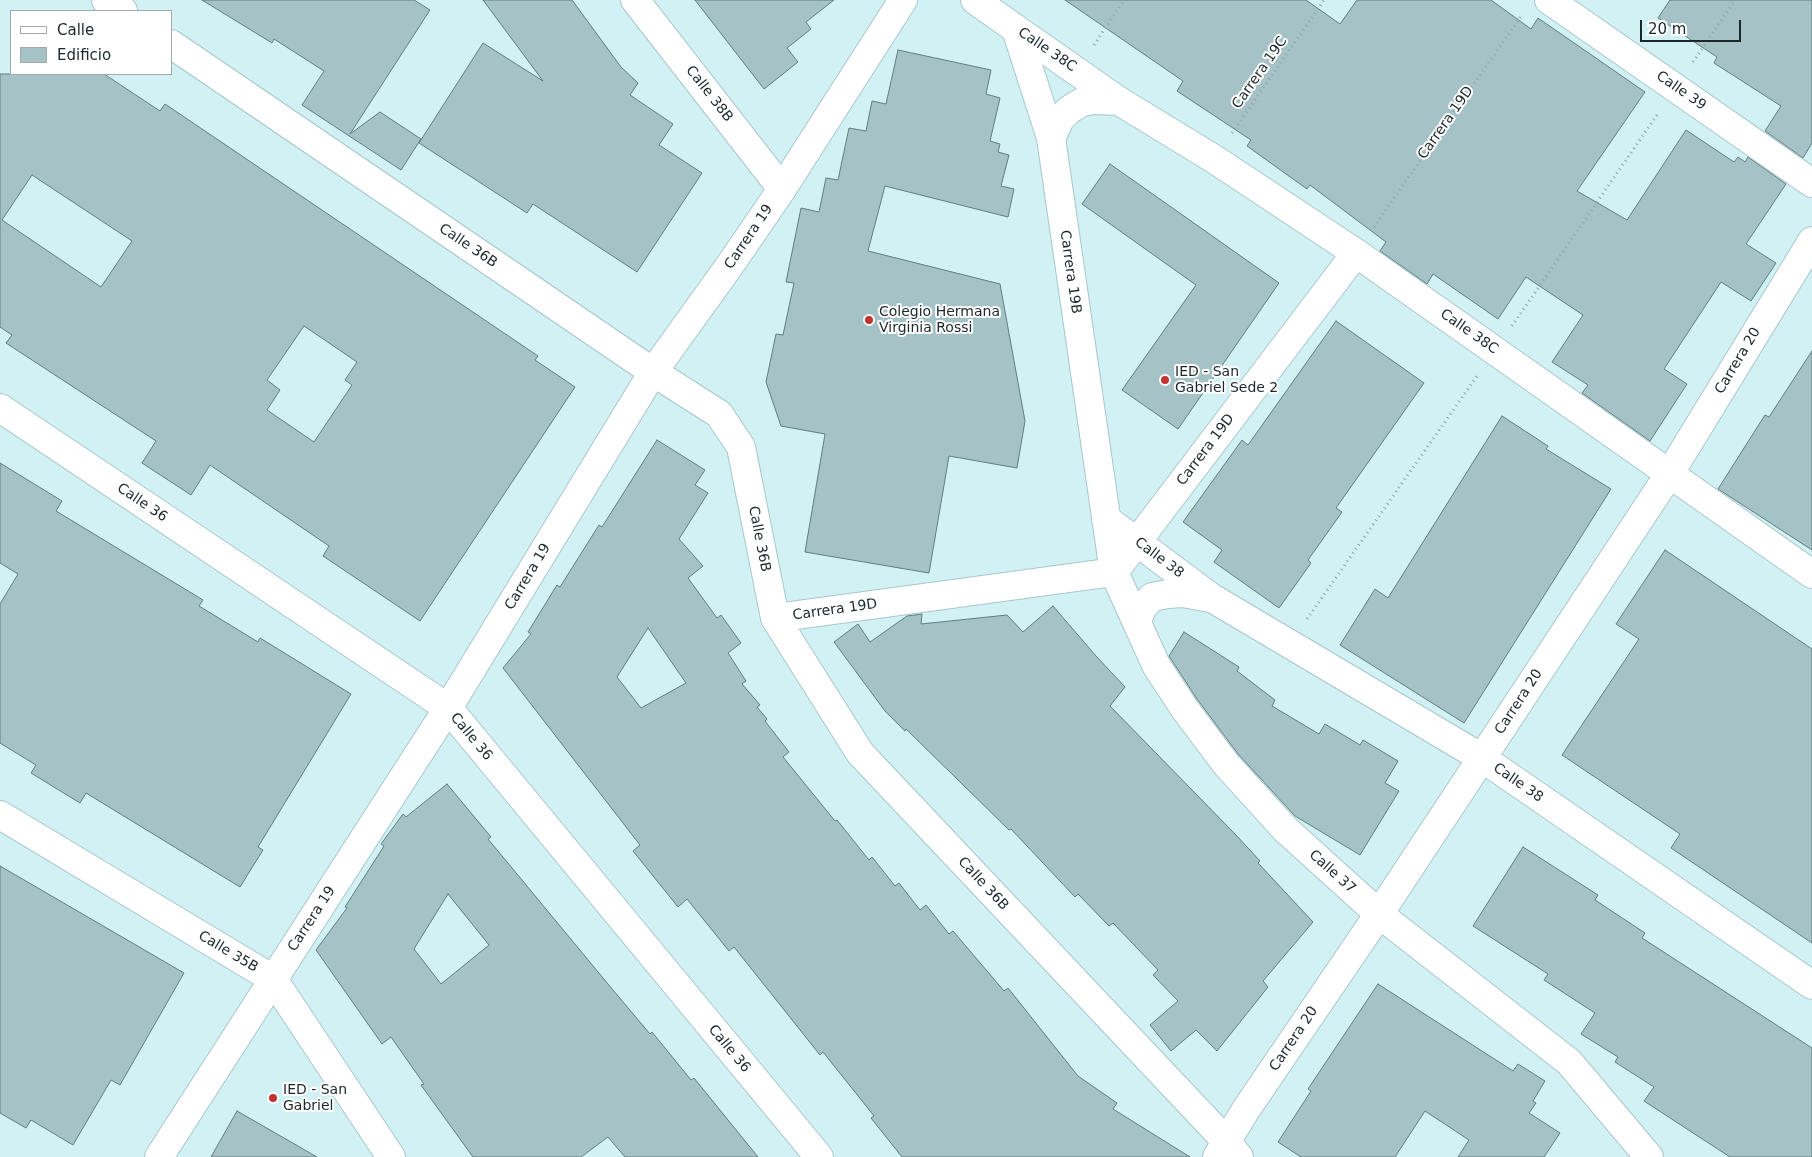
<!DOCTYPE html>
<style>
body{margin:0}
#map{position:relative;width:1812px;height:1157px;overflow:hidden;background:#d2f1f4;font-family:"DejaVu Sans",sans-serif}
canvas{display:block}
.legend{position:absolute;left:10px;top:10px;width:162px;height:65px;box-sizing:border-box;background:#fff;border:1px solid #a4a9a9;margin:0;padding:6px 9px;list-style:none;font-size:15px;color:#1c2729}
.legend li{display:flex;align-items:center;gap:10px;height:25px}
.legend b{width:25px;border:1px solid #a4a9a9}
.scale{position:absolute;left:1640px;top:20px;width:101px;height:22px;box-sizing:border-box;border:2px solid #1c2729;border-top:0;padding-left:6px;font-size:15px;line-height:18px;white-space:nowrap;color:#1c2729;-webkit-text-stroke:4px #fff;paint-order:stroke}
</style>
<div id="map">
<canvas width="1812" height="1157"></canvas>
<ul class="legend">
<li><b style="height:6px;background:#fff"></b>Calle</li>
<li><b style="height:14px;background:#a5c2c6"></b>Edificio</li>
</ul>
<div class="scale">20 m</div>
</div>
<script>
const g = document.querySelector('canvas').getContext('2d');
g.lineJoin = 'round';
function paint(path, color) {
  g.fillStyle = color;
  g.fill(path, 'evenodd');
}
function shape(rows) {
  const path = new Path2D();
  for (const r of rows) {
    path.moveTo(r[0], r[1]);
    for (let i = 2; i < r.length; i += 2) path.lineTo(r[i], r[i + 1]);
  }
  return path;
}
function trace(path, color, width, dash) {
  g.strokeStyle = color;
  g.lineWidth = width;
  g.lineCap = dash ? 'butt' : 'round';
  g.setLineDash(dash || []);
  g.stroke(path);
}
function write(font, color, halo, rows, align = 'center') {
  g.font = font + ' "DejaVu Sans",sans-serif';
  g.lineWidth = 4;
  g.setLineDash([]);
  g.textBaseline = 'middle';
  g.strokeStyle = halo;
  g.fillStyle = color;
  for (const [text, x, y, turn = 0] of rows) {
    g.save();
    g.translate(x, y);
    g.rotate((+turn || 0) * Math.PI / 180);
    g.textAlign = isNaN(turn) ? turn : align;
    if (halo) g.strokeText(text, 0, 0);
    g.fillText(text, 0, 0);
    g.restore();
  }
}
const building = shape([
 [202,0,414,0,430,10,350,134,380,112,421,139,401,170,302,105,324,71,274,39,272,43,202,0],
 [483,0,572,0,621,67,638,83,630,95,673,124,659,145,702,173,637,272,533,204,527,213,419,143,483,43,543,81,483,0],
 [695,0,834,0,806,22,811,29,787,48,798,62,764,89,695,0],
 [1065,0,1306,0,1340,24,1357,0,1491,0,1531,29,1538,18,1645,92,1577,191,1627,220,1686,130,1734,162,1738,157,1745,162,1748,157,1786,184,1746,244,1776,263,1751,301,1721,282,1664,369,1687,384,1650,441,1582,393,1588,385,1552,362,1583,315,1526,277,1498,319,1433,274,1427,284,1380,251,1386,242,1310,185,1307,189,1247,146,1251,140,1177,91,1183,81,1065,0],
 [1670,0,1812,0,1812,143,1803,158,1765,131,1781,106,1714,63,1717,57,1658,18,1670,0],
 [898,50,991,70,986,94,1000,98,990,141,1000,144,998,152,1009,155,1001,186,1014,189,1008,217,885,186,868,251,1000,284,1025,421,1017,468,949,456,929,573,805,552,825,434,781,426,766,382,776,334,783,335,794,283,786,282,801,208,819,212,826,178,838,180,849,128,866,131,872,101,886,104,898,50],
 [0,74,104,74,160,111,165,104,538,356,535,360,575,387,420,621,323,556,329,546,210,465,191,495,142,463,156,441,6,343,12,335,0,327,0,74],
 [32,175,132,241,101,287,2,220,32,175],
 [304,326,357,362,345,380,352,385,314,442,267,410,280,390,267,380,304,326],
 [1110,164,1279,283,1178,429,1122,390,1196,285,1082,204,1110,164],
 [1336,321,1424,383,1336,508,1342,512,1308,560,1311,563,1279,608,1214,562,1222,550,1183,522,1242,440,1248,445,1336,321],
 [1812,351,1812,550,1718,489,1765,415,1769,417,1812,351],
 [1502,416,1548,446,1546,449,1611,489,1464,723,1340,645,1375,589,1388,598,1502,416],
 [657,440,705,470,695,485,708,493,679,539,703,566,688,578,717,618,721,615,741,643,728,653,746,681,742,684,760,705,757,707,767,719,765,721,789,752,783,757,835,821,837,820,869,860,872,857,895,886,899,883,920,910,926,905,949,934,953,931,1004,991,1008,988,1078,1076,1117,1103,1113,1109,1190,1157,902,1157,871,1118,874,1116,823,1052,820,1055,734,947,729,951,687,899,678,907,633,851,640,845,503,668,531,634,528,632,557,585,560,587,599,525,602,527,657,440],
 [648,628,686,683,641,708,617,677,648,628],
 [0,463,62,501,56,511,203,600,199,606,258,642,260,638,351,694,258,847,263,850,240,887,86,793,80,803,31,773,36,765,0,743,0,604,18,574,0,563,0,463],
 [1665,550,1812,649,1812,943,1671,848,1680,834,1562,755,1639,639,1616,624,1665,550],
 [1053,606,1096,656,1125,687,1110,706,1236,835,1260,861,1258,863,1313,922,1263,981,1268,987,1217,1051,1196,1030,1171,1051,1150,1025,1178,1001,1153,975,1158,970,1113,923,1109,926,1078,894,1075,897,1011,829,1009,830,906,729,905,731,885,711,834,642,858,624,870,642,907,616,922,614,921,624,1007,615,1023,632,1053,606],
 [1184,632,1239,667,1237,671,1275,700,1272,706,1319,734,1325,724,1360,745,1363,740,1398,761,1385,783,1399,791,1360,855,1295,816,1238,754,1197,699,1169,656,1184,632],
 [447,784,491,837,488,839,613,990,650,1034,652,1032,691,1080,694,1078,758,1157,625,1157,608,1137,581,1157,473,1157,421,1085,424,1084,391,1037,382,1044,316,950,347,908,345,907,384,846,381,844,403,814,406,817,447,784],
 [448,894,489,945,441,984,414,949,448,894],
 [1523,847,1598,895,1595,900,1645,933,1642,938,1812,1048,1812,1157,1730,1157,1644,1101,1654,1087,1615,1062,1618,1057,1581,1034,1595,1013,1544,980,1548,974,1473,926,1523,847],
 [0,866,184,973,120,1085,111,1080,73,1145,31,1120,26,1128,0,1113,0,866],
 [1378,984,1513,1071,1518,1064,1545,1081,1533,1101,1536,1103,1529,1113,1560,1133,1544,1157,1458,1157,1469,1140,1425,1111,1395,1157,1301,1157,1278,1142,1311,1091,1308,1089,1378,984],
 [237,1111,317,1157,211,1157,237,1111]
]);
const path = shape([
 [1094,45,1124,0],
 [1693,62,1735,0],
 [1232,133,1324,0],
 [1374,227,1522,15],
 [1512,326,1659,112],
 [1307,619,1477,376]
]);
const street = shape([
 [106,0,123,11],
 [635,0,782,189],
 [1549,0,1812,183],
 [1016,29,1119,101,1214,159,1356,253,1812,574],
 [171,44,653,372,719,414,741,447,775,618,860,753,1226,1141,1239,1157],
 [1051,138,1060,119,1069,110,1082,102,1094,100,1119,101],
 [0,408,448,708,819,1157],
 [1106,519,1212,598,1482,758,1812,985],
 [775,618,1114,572,1356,253],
 [1137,622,1142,608,1152,597,1168,594,1183,593,1210,598],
 [0,815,273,979,391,1157]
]);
const secondary = shape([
 [975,0,1016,29,1051,138,1114,572,1156,665,1184,708,1226,764,1285,829,1379,914,1569,1062,1649,1157],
 [159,1157,448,708,653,372,730,265,782,189,903,0],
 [1217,1157,1247,1108,1379,914,1670,473,1812,241]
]);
const markers = [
 [869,320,5,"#c13231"],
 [1165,380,5,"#c13231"],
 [273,1098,5,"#c13231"]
];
const streetNames = [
 ["Calle 38C",1047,50,34],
 ["Carrera 19C",1260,73,-55],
 ["Calle 39",1681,91,35],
 ["Calle 38B",709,94,52],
 ["Carrera 19D",1446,123,-55],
 ["Carrera 19",749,237,-56],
 ["Calle 36B",468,246,34],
 ["Carrera 19B",1070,272,82],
 ["Calle 38C",1469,332,35],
 ["Carrera 20",1738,361,-59],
 ["Carrera 19D",1206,450,-53],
 ["Calle 36",142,503,34],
 ["Calle 36B",759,539,79],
 ["Calle 38",1159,558,37],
 ["Carrera 19",528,577,-59],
 ["Carrera 19D",835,610,-8],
 ["Carrera 20",1519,702,-57],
 ["Calle 36",471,737,50],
 ["Calle 38",1518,783,35],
 ["Calle 37",1332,872,42],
 ["Calle 36B",983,884,47],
 ["Carrera 19",312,919,-57],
 ["Calle 35B",228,952,31],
 ["Carrera 20",1294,1039,-56],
 ["Calle 36",729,1049,50]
];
const poiNames = [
 ["Colegio Hermana",879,312],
 ["Virginia Rossi",879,328],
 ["IED - San",1175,372],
 ["Gabriel Sede 2",1175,388],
 ["IED - San",283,1090],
 ["Gabriel",283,1106]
];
paint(building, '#a5c2c6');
trace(building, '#617d80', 1);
trace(street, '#a9c7cb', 30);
trace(secondary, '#a9c7cb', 30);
trace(path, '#8ea5a8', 3, [1, 4]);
trace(street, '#fff', 28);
trace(secondary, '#fff', 28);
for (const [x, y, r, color] of markers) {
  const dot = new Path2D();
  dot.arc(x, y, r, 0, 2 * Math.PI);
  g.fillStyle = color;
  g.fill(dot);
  trace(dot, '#fff', 2);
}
write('14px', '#1c2729', '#fff', streetNames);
write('14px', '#1c2729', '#fff', poiNames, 'left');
</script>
